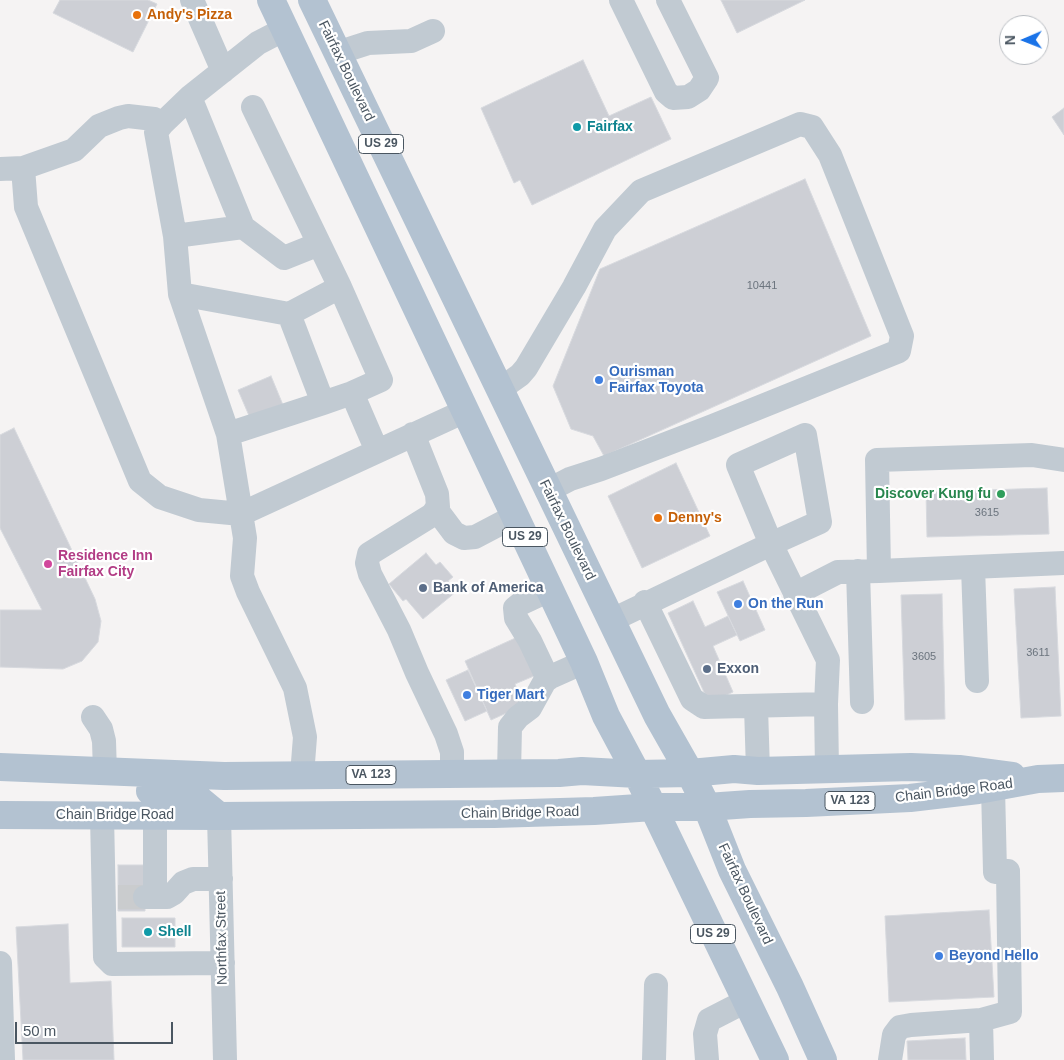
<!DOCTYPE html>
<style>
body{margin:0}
#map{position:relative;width:1064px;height:1060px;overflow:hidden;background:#f5f3f3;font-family:Helvetica,sans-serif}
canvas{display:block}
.north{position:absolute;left:999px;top:15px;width:50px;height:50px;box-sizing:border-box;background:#fff;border:1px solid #b7bbc0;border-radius:50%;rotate:269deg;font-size:14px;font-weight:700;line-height:20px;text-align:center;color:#4a5661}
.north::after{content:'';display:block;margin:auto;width:18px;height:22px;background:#1a73e8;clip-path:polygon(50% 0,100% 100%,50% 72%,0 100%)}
.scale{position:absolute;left:15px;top:1022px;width:158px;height:22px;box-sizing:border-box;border:2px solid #4a5661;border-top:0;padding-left:6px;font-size:15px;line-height:18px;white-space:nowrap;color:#4a5661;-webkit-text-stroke:4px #fff;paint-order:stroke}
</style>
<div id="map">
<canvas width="1064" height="1060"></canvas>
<div class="north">N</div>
<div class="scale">50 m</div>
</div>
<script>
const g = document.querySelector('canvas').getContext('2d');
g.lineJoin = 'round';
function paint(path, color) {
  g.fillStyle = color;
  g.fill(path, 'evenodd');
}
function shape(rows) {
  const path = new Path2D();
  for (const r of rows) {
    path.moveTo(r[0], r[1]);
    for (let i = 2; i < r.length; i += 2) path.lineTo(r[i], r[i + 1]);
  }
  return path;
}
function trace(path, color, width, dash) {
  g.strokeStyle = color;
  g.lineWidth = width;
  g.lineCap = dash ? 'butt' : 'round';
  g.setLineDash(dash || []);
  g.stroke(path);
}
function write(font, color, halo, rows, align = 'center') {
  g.font = font + ' Helvetica,sans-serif';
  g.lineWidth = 4.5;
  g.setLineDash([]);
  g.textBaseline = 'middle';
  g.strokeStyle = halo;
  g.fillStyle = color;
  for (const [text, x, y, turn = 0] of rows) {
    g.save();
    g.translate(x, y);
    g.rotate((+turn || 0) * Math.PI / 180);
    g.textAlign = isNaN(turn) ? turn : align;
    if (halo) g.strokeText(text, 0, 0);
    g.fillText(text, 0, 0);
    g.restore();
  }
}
const building = shape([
 [60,0,148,0,157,4,133,52,53,13,60,0],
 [721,0,805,0,737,33,721,0],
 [583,60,609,116,651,97,671,139,532,205,520,180,514,183,481,108,583,60],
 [1064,108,1064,135,1052,117,1064,108],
 [805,179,871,336,604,456,593,436,571,429,553,386,600,269,805,179],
 [271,376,283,405,250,418,238,390,271,376],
 [14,428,95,599,101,621,98,642,82,661,63,669,0,667,0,610,42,610,0,528,0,435,14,428],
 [676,463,710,536,642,568,608,496,676,463],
 [1047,488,1049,534,927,537,926,492,1047,488],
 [426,553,436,565,440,562,453,577,448,581,457,591,423,619,406,599,403,601,389,584,426,553],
 [743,581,765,630,740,641,717,592,743,581],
 [1055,587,1061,716,1021,718,1014,589,1055,587],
 [942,594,945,719,905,720,901,595,942,594],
 [693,601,705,627,728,616,737,635,713,646,733,692,709,703,668,613,693,601],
 [522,635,541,673,515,684,524,705,491,720,465,661,522,635],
 [468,670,487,711,465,721,446,680,468,670],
 [118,865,146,865,145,911,118,911,118,865],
 [989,910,994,997,889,1002,885,916,989,910],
 [122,918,175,918,175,947,122,947,122,918],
 [68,924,70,983,111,981,114,1060,23,1060,16,927,68,924],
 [965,1038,966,1060,908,1060,907,1041,965,1038]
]);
const minorTunnel = shape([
 [118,897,145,897]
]);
const minor = shape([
 [192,0,223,71],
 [621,0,666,92,673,98,688,97,699,90,707,78,668,0],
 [285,29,258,43,190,97,163,123,156,132,175,236,180,294,228,434,245,538,242,576,248,592,295,688,305,737,302,775],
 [337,53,368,43,411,41,433,31],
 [253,107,340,287],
 [163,123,154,119,128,116,119,118,99,126,74,150,23,168,26,207,140,481,160,497,199,510,241,514,465,411],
 [0,169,23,168],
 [243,227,284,258,319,244],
 [175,236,243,227,190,97],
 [180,294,289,314],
 [499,390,520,375,526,368,574,287,605,229,641,191,800,124,812,127,830,155,902,336,899,351,713,426,601,469,570,479,547,491],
 [352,393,377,451],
 [228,434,323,403,352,393,381,380,340,287,289,314,323,403],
 [413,434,437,494,438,507,432,515,369,554,367,563,370,574,399,630,417,673,446,734,452,752,452,774],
 [805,435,820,522,771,544,738,465,805,435],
 [436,509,454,533,464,538,475,537,515,516],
 [973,567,977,681],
 [858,571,862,702],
 [879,571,1064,563],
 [795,594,838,572,879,571,877,460,1032,455,1064,460],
 [645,602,692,699,704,707,826,704],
 [612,620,771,544,828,660,826,704,827,770],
 [548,679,530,641,516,618,515,608,520,604,550,590],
 [756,707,758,771],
 [93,717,101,729,104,741,105,773],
 [509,773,510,727,518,717,530,708,546,679,584,662],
 [102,815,105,957,112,964,223,963],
 [219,816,225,1060],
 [145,897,167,897,174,893,183,883,193,879,221,879],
 [155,897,155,816],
 [0,963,3,1060],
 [981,1020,982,1060],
 [654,1060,656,985],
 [707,1060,705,1034,709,1020,746,1001],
 [890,1060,894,1035,900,1027,911,1025,981,1020,1010,1012,1008,871,995,872,993,787]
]);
const major = shape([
 [271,0,584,662,606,716,637,774,775,1060],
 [312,0,657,715,690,773,707,807,732,870,790,987,823,1060],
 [0,767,224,776,559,773,582,771,637,774,690,773,734,769,758,771,911,767,959,769,1012,776],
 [150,791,177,792,196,797,219,816],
 [0,815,219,816,494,814,594,811,653,807,707,807,750,804,806,803,910,798,978,790,1038,779,1064,778]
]);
const markers = [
 [137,15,5,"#e8710a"],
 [577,127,5,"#0f9aa8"],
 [599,380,5,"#3f7fe0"],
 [1001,494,5,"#2e9e5b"],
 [658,518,5,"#e8710a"],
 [48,564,5,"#d1479c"],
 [423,588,5,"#5c6f8a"],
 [738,604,5,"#3f7fe0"],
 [707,669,5,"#5c6f8a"],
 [467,695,5,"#3f7fe0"],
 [148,932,5,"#0f9aa8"],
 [939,956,5,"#3f7fe0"]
];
const numberNames = [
 ["10441",762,286],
 ["3615",987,513],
 ["3611",1038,653],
 ["3605",924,657]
];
const shields = [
 [381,144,45],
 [525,537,45],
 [371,775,50],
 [850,801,50],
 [713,934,45]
];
const shieldNames = [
 ["US 29",381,144],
 ["US 29",525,537],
 ["VA 123",371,775],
 ["VA 123",850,801],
 ["US 29",713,934]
];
const foodNames = [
 ["Andy's Pizza",147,15],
 ["Denny's",668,518]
];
const streetNames = [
 ["Fairfax Boulevard",346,71,64],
 ["Fairfax Boulevard",567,530,64],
 ["Chain Bridge Road",954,791,-7],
 ["Chain Bridge Road",520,813,-1],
 ["Chain Bridge Road",115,815],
 ["Fairfax Boulevard",745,894,65],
 ["Northfax Street",222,938,-91]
];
const cultureNames = [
 ["Fairfax",587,127],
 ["Shell",158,932]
];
const shopNames = [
 ["Ourisman",609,372],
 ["Fairfax Toyota",609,388],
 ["On the Run",748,604],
 ["Tiger Mart",477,695],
 ["Beyond Hello",949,956]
];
const leisureNames = [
 ["Discover Kung fu",991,494]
];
const hotelNames = [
 ["Residence Inn",58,556],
 ["Fairfax City",58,572]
];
const serviceNames = [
 ["Bank of America",433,588],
 ["Exxon",717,669]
];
paint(building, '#cdcfd5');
trace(building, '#d7d9de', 1);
trace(minorTunnel, '#caccce', 24, [24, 12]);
trace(minor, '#c1cad2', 24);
trace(major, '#b3c2d1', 28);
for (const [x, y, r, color] of markers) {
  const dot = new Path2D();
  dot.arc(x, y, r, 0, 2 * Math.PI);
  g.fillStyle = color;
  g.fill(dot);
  trace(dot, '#fff', 2);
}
write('11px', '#6b747e', null, numberNames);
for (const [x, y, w] of shields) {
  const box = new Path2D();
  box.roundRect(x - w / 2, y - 9.5, w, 19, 4);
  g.fillStyle = '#fff';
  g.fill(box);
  trace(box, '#4a5661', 1);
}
write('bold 12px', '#4a5661', null, shieldNames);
write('bold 14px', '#c56008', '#fff', foodNames, 'left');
write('14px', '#4a5661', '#fff', streetNames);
write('bold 14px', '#0d838f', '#fff', cultureNames, 'left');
write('bold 14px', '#366cbe', '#fff', shopNames, 'left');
write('bold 14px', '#27864d', '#fff', leisureNames, 'right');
write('bold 14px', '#b23c85', '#fff', hotelNames, 'left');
write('bold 14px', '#4e5e75', '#fff', serviceNames, 'left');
</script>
